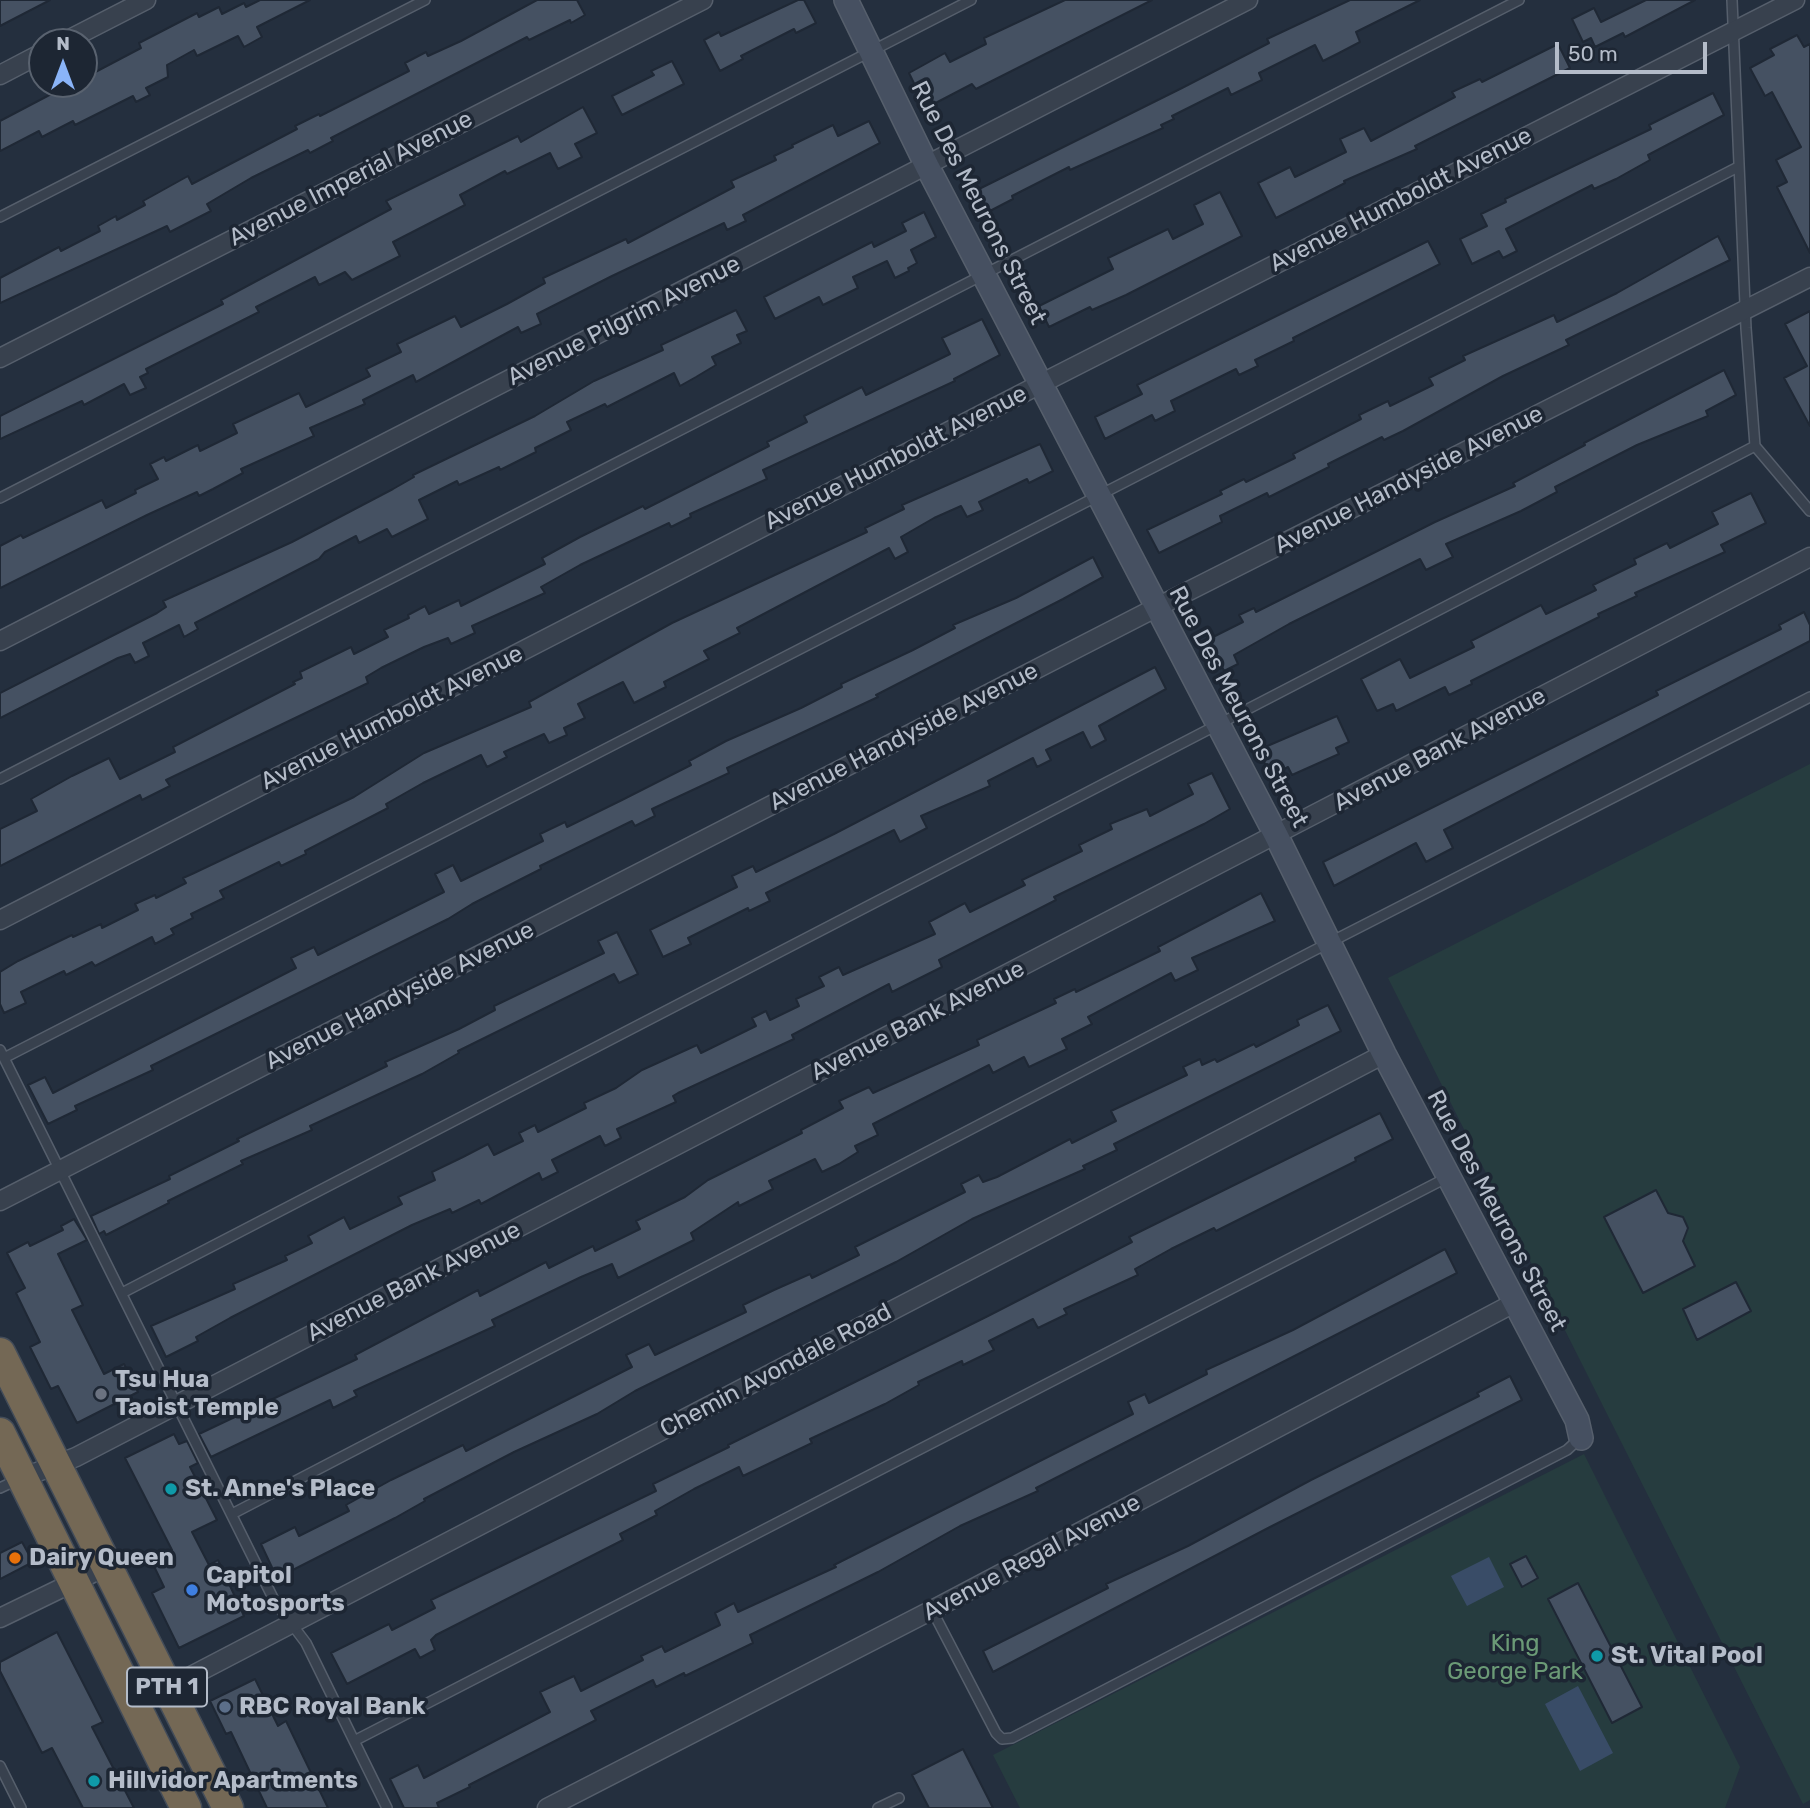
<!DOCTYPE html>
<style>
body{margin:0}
#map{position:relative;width:1810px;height:1808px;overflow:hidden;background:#242f3e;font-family:Rubik,sans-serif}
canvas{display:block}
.north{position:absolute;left:28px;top:28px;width:70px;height:70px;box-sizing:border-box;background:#1d2633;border:2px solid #59626f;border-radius:50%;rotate:0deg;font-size:19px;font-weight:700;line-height:28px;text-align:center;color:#b4bcc9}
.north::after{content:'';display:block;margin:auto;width:24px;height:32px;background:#8ab4f8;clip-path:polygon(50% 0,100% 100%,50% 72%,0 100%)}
.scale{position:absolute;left:1555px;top:42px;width:152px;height:32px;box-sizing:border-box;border:4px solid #b4bcc9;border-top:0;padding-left:9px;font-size:21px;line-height:24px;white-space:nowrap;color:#b4bcc9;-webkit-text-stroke:5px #1d2633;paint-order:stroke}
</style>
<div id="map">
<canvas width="1810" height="1808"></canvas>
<div class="north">N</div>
<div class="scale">50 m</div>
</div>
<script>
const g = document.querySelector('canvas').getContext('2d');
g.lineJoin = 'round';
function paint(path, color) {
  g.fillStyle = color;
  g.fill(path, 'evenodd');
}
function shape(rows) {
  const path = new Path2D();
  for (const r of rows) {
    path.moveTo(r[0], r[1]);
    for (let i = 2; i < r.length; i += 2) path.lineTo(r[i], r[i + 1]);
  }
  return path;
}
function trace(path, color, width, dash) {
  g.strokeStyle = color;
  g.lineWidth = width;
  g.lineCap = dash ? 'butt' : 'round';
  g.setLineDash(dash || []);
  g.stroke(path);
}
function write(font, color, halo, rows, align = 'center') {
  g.font = font + ' Rubik,sans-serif';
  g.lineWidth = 7;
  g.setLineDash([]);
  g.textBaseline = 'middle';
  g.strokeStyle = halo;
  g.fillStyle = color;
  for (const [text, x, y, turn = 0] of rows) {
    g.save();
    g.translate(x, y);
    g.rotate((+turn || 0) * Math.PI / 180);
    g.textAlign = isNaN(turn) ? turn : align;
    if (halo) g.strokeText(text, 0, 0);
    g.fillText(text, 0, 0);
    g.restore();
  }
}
const green = shape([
 [1810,764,1810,1800,1803,1804,1388,978],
 [1584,1454,1740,1767,1725,1808,1020,1808,993,1755]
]);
const water = shape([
 [1489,1557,1504,1587,1467,1606,1451,1576],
 [1578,1686,1613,1753,1580,1771,1545,1704]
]);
const building = shape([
 [0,0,50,0,0,26,0,0],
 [260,0,310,0,257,27,262,37,244,47,238,36,197,56,194,50,167,65,168,77,146,88,150,95,136,102,133,96,75,125,73,121,42,137,39,131,0,151,0,121,57,91,53,84,84,84,84,78,141,48,139,43,197,13,199,17,219,7,222,14,244,3,246,7,260,0],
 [537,0,577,0,585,15,571,23,570,20,529,40,527,37,331,138,333,141,310,153,308,150,251,178,207,204,211,211,170,232,167,226,0,303,0,278,59,247,61,251,100,231,98,226,116,216,117,220,145,205,143,201,188,176,192,184,297,129,295,126,319,114,320,116,409,71,405,63,426,52,428,56,461,41,537,0],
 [798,0,804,0,816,23,796,33,794,29,741,56,743,59,720,71,704,40,719,32,721,36,798,0],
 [1065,0,1152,0,976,89,972,84,926,108,909,73,945,53,950,62,986,44,984,38,1065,0],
 [1350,0,1420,0,1356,32,1360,42,1339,53,1323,61,1315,45,1259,73,1262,80,1231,95,1228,88,1172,116,1174,119,1161,125,1163,128,1070,170,1069,167,1012,196,1013,199,988,212,977,190,1182,88,1269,43,1267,39,1350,0],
 [1646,0,1695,0,1625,37,1623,33,1595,47,1591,38,1583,42,1572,19,1594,8,1601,22,1646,0],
 [1797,35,1804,47,1810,44,1810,253,1777,187,1787,182,1776,160,1801,147,1772,92,1765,96,1750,68,1774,55,1770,49,1797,35],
 [1558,44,1570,68,1415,146,1417,149,1344,181,1345,183,1276,218,1258,183,1290,167,1295,177,1346,152,1340,139,1364,128,1371,141,1455,97,1452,92,1480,79,1482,82,1558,44],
 [672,61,684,84,622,115,612,96,654,75,651,71,672,61],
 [1713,93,1724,115,1648,155,1650,160,1616,179,1594,189,1592,185,1506,229,1517,251,1503,258,1499,251,1472,264,1460,239,1487,226,1481,214,1506,202,1505,199,1651,129,1649,125,1713,93],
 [583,107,597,133,575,144,582,157,558,169,550,153,507,174,505,171,460,195,465,205,393,242,400,256,352,280,345,272,319,285,315,277,256,307,259,312,146,369,148,373,140,377,146,388,130,395,124,384,84,405,82,401,0,439,0,416,223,304,221,300,391,209,386,201,518,136,521,142,583,107],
 [869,121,880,143,743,215,746,221,727,230,724,223,612,276,537,314,541,324,521,333,518,327,416,382,413,375,363,400,365,404,310,428,314,436,241,469,243,473,213,489,199,496,197,492,147,515,0,588,0,546,21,535,23,538,102,500,106,508,136,493,135,490,158,479,150,464,164,457,166,461,198,445,200,451,237,433,233,424,299,393,306,407,370,376,366,369,401,352,397,344,455,316,461,327,507,304,545,283,543,278,626,239,628,243,734,187,731,181,776,160,774,156,793,147,792,145,833,125,838,136,869,121],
 [1220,192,1242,236,1126,295,1092,310,1090,307,1049,327,1039,306,1113,269,1108,258,1168,229,1173,239,1203,224,1194,205,1220,192],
 [924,212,936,237,911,250,917,263,908,268,909,271,895,278,887,261,853,277,858,288,823,305,819,297,775,319,764,297,872,242,874,247,906,231,902,223,924,212],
 [1718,236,1730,260,1566,340,1569,345,1503,376,1403,431,1384,440,1382,437,1328,464,1329,467,1269,497,1267,493,1220,516,1222,522,1159,553,1147,530,1222,494,1220,491,1244,479,1246,482,1295,458,1293,454,1361,419,1359,415,1388,401,1390,406,1433,385,1429,378,1465,360,1463,356,1554,315,1557,322,1617,293,1718,236],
 [1428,241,1440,264,1293,338,1294,341,1255,360,1258,366,1239,375,1236,369,1171,401,1175,411,1155,421,1152,415,1105,439,1095,417,1142,394,1137,385,1428,241],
 [736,310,747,331,737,335,741,343,712,357,716,365,696,377,680,386,674,373,607,407,605,404,567,422,571,430,535,448,536,452,500,470,499,467,459,485,457,481,419,500,428,519,392,537,387,529,359,543,356,536,325,552,319,559,195,623,198,629,184,637,179,625,143,643,149,656,135,663,130,654,118,658,0,718,0,693,157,613,166,607,163,601,292,542,393,489,414,477,413,475,535,416,594,381,663,350,661,345,736,310],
 [1810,311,1810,426,1784,378,1807,366,1785,324,1810,311],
 [982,319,1000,355,954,379,955,381,763,470,767,479,690,514,691,517,671,527,669,523,580,565,541,587,545,593,472,626,475,633,451,644,448,638,424,647,381,668,366,677,368,683,166,780,170,786,142,800,140,795,0,866,0,829,37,811,31,799,72,776,109,758,120,779,175,752,173,747,295,684,293,682,302,678,300,672,351,647,354,654,388,637,384,630,409,618,408,615,425,606,429,614,459,600,461,606,545,564,542,558,580,537,643,506,645,509,769,446,767,442,807,422,804,416,862,387,866,395,950,354,942,338,982,319],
 [1724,370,1736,395,1706,411,1708,416,1637,445,1555,487,1557,492,1521,511,1446,544,1453,557,1426,570,1420,559,1289,624,1234,655,1238,664,1224,671,1209,639,1243,622,1239,615,1254,608,1256,612,1435,522,1515,486,1513,483,1585,445,1584,443,1724,370],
 [1040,444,1053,471,1029,483,1027,479,979,502,983,510,967,517,961,506,934,518,901,537,908,552,895,559,889,548,737,628,740,633,704,651,709,659,664,682,666,687,634,703,623,682,578,704,585,718,564,728,567,735,549,743,544,734,504,752,507,757,487,767,481,755,423,783,386,804,388,808,305,851,306,854,281,866,279,862,220,891,224,898,191,914,193,918,171,929,174,934,155,944,152,937,95,966,92,962,66,975,64,971,21,992,26,1003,4,1013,0,1004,0,972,18,961,72,935,73,937,101,924,102,928,138,910,135,904,155,895,156,898,186,883,183,878,192,874,354,797,424,753,531,707,529,702,672,623,867,532,865,528,904,509,902,505,1040,444],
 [1751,493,1766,523,1721,545,1725,552,1635,593,1637,596,1598,614,1599,617,1471,681,1472,684,1449,695,1445,687,1396,711,1393,704,1377,711,1361,679,1400,659,1410,678,1474,647,1471,641,1541,605,1546,614,1596,590,1593,585,1636,564,1634,559,1667,543,1670,548,1718,524,1712,512,1751,493],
 [1093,557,1103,577,1063,599,876,695,878,697,727,768,729,773,652,809,655,816,635,826,632,821,540,866,541,869,472,904,448,919,151,1066,153,1070,75,1106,77,1110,48,1124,28,1085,45,1077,53,1093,296,968,291,958,314,947,318,955,444,892,435,874,453,865,461,881,543,841,540,834,565,822,567,827,622,800,691,765,689,761,726,741,801,708,842,687,841,684,913,650,955,628,953,625,1016,598,1093,557],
 [1804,612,1810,625,1810,641,1444,830,1453,848,1426,862,1416,843,1334,886,1323,862,1658,695,1656,691,1781,629,1779,625,1804,612],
 [1155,667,1166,689,1099,726,1106,740,1091,748,1083,732,1046,750,1051,760,1037,767,1033,758,988,781,990,786,921,816,927,828,900,842,894,830,766,893,770,901,749,911,748,908,688,938,691,944,663,957,650,930,737,887,732,876,753,866,756,872,834,834,1155,667],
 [1337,716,1349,742,1336,748,1339,754,1292,775,1288,767,1271,776,1258,750,1337,716],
 [1212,773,1230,809,1204,824,1054,897,1056,900,939,960,942,967,892,992,889,984,792,1035,794,1039,678,1093,673,1096,676,1102,617,1129,621,1138,605,1146,600,1136,552,1160,558,1172,542,1180,539,1173,481,1204,479,1200,452,1213,450,1209,412,1225,230,1318,196,1337,198,1341,166,1357,151,1326,235,1289,233,1284,287,1260,285,1256,312,1243,308,1236,344,1217,350,1229,402,1204,398,1197,435,1180,432,1172,463,1157,488,1144,494,1155,523,1141,519,1133,535,1125,538,1132,586,1108,584,1103,616,1088,642,1070,697,1045,701,1053,756,1026,752,1018,766,1011,770,1020,799,1006,796,999,824,986,819,977,839,967,843,975,935,934,929,922,965,903,970,912,1025,885,1022,880,1082,851,1079,845,1112,829,1110,824,1147,809,1150,816,1193,794,1188,784,1212,773],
 [1261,893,1275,921,1192,958,1198,970,1175,981,1171,973,1088,1017,1092,1024,1062,1039,1067,1049,1029,1067,1024,1057,993,1073,989,1065,873,1124,878,1135,855,1146,858,1152,839,1164,822,1172,815,1159,769,1181,773,1189,739,1206,738,1202,691,1233,694,1240,618,1278,612,1264,581,1277,492,1320,495,1326,354,1391,357,1396,333,1408,330,1400,211,1457,199,1434,357,1359,355,1355,478,1290,480,1296,546,1262,549,1268,593,1246,595,1251,640,1229,636,1221,685,1197,708,1180,802,1133,801,1130,843,1108,839,1101,869,1087,873,1093,979,1045,977,1040,1056,1003,1054,999,1075,989,1076,992,1160,951,1158,947,1261,893],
 [617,932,638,974,619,983,614,974,458,1051,459,1053,422,1074,310,1126,312,1130,241,1161,243,1164,168,1201,169,1203,106,1235,104,1231,99,1234,91,1216,170,1179,169,1176,239,1141,237,1139,387,1066,385,1062,459,1029,495,1010,494,1006,604,953,598,941,617,932],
 [1328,1005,1341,1031,1114,1144,1117,1150,1083,1166,1085,1169,972,1219,896,1262,635,1391,597,1414,514,1452,424,1499,425,1501,395,1518,277,1578,261,1544,295,1527,299,1536,349,1511,346,1505,391,1480,463,1445,466,1451,632,1367,626,1355,649,1344,655,1355,746,1312,743,1305,774,1290,810,1274,812,1278,859,1255,855,1247,965,1192,961,1184,979,1175,983,1182,997,1177,1070,1139,1072,1143,1116,1121,1111,1111,1187,1075,1183,1067,1200,1059,1202,1065,1215,1059,1217,1062,1254,1044,1256,1047,1299,1025,1297,1020,1328,1005],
 [1380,1113,1393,1139,1355,1158,1356,1161,1216,1231,1214,1228,1171,1249,1135,1269,1138,1275,1064,1309,1067,1314,1038,1328,1033,1319,989,1341,994,1350,963,1365,962,1361,918,1382,919,1385,885,1404,810,1439,812,1443,743,1476,739,1467,694,1489,655,1511,657,1515,620,1534,623,1540,436,1635,431,1640,435,1650,420,1658,415,1649,347,1684,331,1653,389,1624,392,1630,435,1608,431,1600,656,1491,653,1484,729,1447,728,1445,988,1316,1132,1242,1129,1237,1380,1113],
 [1656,1190,1668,1213,1683,1217,1688,1228,1683,1241,1695,1266,1643,1293,1604,1217,1656,1190],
 [74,1219,87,1240,58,1254,83,1305,72,1310,104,1374,124,1364,138,1392,77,1423,58,1386,51,1389,30,1347,40,1342,16,1293,25,1288,7,1253,28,1242,30,1246,63,1230,61,1226,74,1219],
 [1445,1249,1457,1273,1036,1488,1038,1491,960,1526,878,1572,750,1635,753,1643,685,1676,684,1673,656,1687,653,1680,591,1711,596,1720,469,1785,470,1787,437,1803,439,1808,404,1808,390,1779,418,1765,424,1778,550,1712,540,1692,574,1676,581,1691,643,1660,641,1656,662,1646,665,1652,720,1625,715,1613,734,1603,738,1612,836,1567,834,1565,1127,1417,1133,1414,1128,1402,1145,1394,1149,1403,1207,1374,1206,1370,1293,1330,1445,1249],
 [1736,1282,1751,1311,1697,1340,1683,1309,1736,1282],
 [1510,1376,1522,1400,1270,1527,993,1672,983,1651,1108,1588,1106,1584,1188,1546,1311,1480,1479,1396,1477,1393,1510,1376],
 [174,1434,179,1444,187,1441,198,1463,190,1467,217,1520,192,1532,209,1565,218,1560,244,1616,179,1648,152,1593,164,1587,151,1560,172,1550,125,1458,174,1434],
 [22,1542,33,1562,0,1579,0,1553,22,1542],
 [1526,1556,1538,1578,1522,1587,1510,1564,1526,1556],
 [1578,1583,1642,1707,1612,1723,1548,1599,1578,1583],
 [57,1632,103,1722,92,1727,134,1808,83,1808,52,1748,42,1753,0,1671,0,1662,57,1632],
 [255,1679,278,1726,286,1721,328,1808,267,1808,231,1732,226,1734,210,1701,255,1679],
 [963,1749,993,1808,929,1808,912,1775,963,1749]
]);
const lane = shape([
 [1732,0,1746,328,1755,446,1810,511],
 [0,217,425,0],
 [0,498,971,0],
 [0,779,1519,0],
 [0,1050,275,1602,306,1643,387,1808],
 [4,1058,1738,167],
 [122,1293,1755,446],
 [0,1488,17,1480],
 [232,1514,1311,952,1810,697],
 [932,1610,996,1733,1002,1739,1012,1738,1567,1450,1579,1439],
 [354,1741,1448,1177],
 [0,1766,21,1808],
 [878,1808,899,1798]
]);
const street = shape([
 [64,42,146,0],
 [0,75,42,53],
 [0,358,703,0],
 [0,641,1248,0],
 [0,920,1056,376,1795,0],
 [0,1201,1171,600,1810,277],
 [22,1478,76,1457,1810,557],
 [0,1618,107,1566],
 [168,1688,1384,1054],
 [547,1808,932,1610,1514,1303]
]);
const secondary = shape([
 [846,0,927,166,1276,835,1384,1054,1577,1420,1581,1438]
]);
const highway = shape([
 [0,1353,228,1808],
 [0,1433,186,1808]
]);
const markers = [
 [101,1394,7,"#6b7280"],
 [171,1489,7,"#0f9aa8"],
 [15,1558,7,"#e8710a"],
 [192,1590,7,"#3f7fe0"],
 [1597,1656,7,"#0f9aa8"],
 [225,1707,7,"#5c6f8a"],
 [94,1781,7,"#0f9aa8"]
];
const shields = [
 [167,1687,80]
];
const shieldNames = [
 ["PTH 1",167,1687]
];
const streetNames = [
 ["Avenue Imperial Avenue",351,179,-27],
 ["Avenue Humboldt Avenue",1401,200,-27],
 ["Rue Des Meurons Street",978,203,63],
 ["Avenue Pilgrim Avenue",624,321,-27],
 ["Avenue Humboldt Avenue",896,458,-27],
 ["Avenue Handyside Avenue",1409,480,-27],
 ["Rue Des Meurons Street",1238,707,62],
 ["Avenue Humboldt Avenue",392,718,-27],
 ["Avenue Handyside Avenue",904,737,-27],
 ["Avenue Bank Avenue",1440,750,-28],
 ["Avenue Handyside Avenue",400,996,-27],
 ["Avenue Bank Avenue",918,1021,-27],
 ["Rue Des Meurons Street",1496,1211,62],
 ["Avenue Bank Avenue",414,1282,-27],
 ["Chemin Avondale Road",776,1371,-28],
 ["Avenue Regal Avenue",1032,1558,-28]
];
const poiNames = [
 ["Tsu Hua",115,1380],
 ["Taoist Temple",115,1408],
 ["St. Anne's Place",185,1489],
 ["Dairy Queen",29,1558],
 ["Capitol",206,1576],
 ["Motosports",206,1604],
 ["St. Vital Pool",1611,1656],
 ["RBC Royal Bank",239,1707],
 ["Hillvidor Apartments",108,1781]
];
const parkNames = [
 ["King",1515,1644],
 ["George Park",1515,1672]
];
paint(green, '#263c3f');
paint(water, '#394c67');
paint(building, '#455162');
trace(building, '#1f2835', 2);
trace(lane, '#565f6c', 12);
trace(street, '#565f6c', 21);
trace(secondary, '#565f6c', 26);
trace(highway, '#434c59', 33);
trace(lane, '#38414e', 9);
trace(street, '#38414e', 18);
trace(secondary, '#465061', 23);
trace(highway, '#746855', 30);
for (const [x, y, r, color] of markers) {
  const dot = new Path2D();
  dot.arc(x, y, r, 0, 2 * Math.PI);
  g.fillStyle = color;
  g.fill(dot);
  trace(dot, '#1d2633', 2.5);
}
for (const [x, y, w] of shields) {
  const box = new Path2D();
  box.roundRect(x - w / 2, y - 19.5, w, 39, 5);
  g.fillStyle = '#1d2633';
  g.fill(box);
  trace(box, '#b4bcc9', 2);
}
write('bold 23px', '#b4bcc9', null, shieldNames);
write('24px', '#b4bcc9', '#1d2633', streetNames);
write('bold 24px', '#b4bcc9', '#1d2633', poiNames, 'left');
write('24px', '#6b9a76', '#1d2633', parkNames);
</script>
